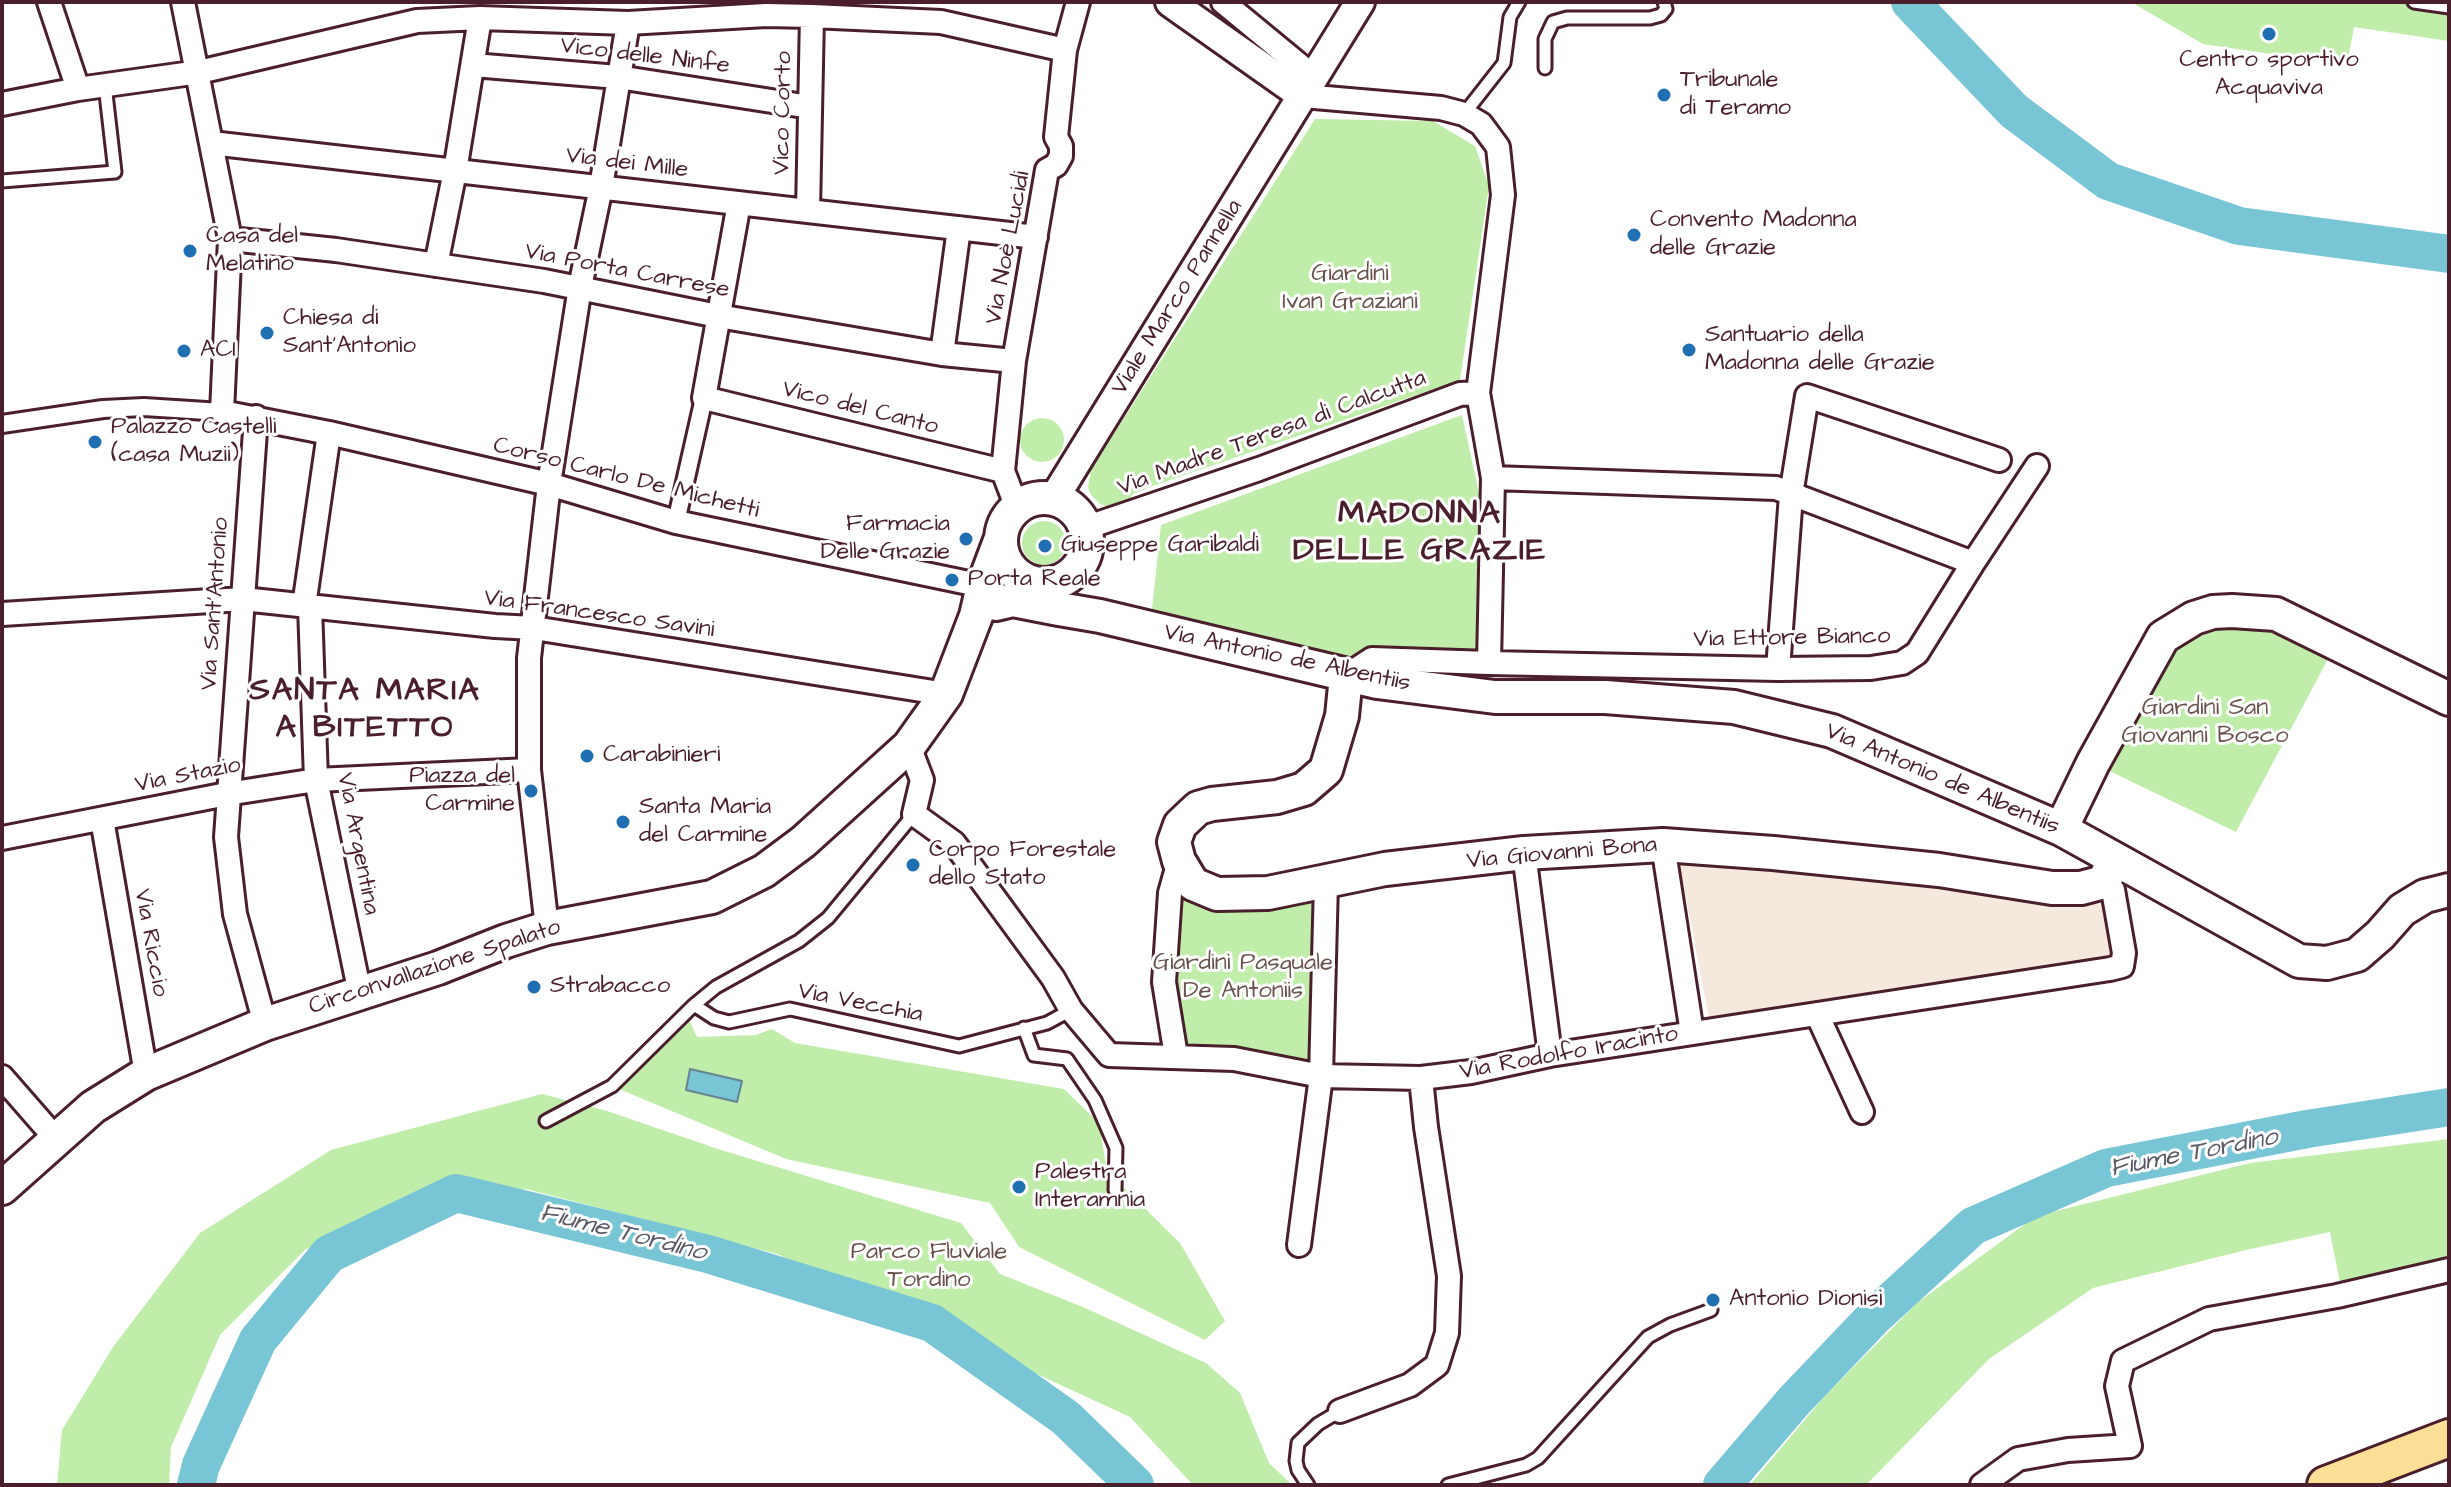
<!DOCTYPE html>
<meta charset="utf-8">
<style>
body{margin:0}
#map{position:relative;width:2451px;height:1487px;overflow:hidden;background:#fff;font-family:"Architects Daughter",sans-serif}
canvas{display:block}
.frame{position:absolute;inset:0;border:4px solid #4a1f2b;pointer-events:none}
</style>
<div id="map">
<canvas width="2451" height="1487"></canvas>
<div class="frame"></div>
</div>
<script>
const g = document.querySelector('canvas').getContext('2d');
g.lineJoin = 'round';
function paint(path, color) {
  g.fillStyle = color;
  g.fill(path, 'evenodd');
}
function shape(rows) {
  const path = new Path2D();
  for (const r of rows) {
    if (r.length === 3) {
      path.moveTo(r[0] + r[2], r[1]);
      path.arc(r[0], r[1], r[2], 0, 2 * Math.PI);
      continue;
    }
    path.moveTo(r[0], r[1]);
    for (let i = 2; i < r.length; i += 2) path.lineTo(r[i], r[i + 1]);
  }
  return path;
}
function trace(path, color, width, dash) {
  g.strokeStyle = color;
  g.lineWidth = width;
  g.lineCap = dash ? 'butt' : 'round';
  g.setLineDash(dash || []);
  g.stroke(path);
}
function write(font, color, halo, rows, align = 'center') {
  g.font = font + ' "Architects Daughter",sans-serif';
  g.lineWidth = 6;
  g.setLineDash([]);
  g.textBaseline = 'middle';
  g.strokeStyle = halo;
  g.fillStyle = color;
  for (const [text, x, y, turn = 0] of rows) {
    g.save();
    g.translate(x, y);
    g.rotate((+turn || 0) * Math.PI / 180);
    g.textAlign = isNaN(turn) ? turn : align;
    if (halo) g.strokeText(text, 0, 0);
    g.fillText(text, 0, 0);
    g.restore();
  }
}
const built = shape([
 [1679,861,1801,867,2050,901,2107,905,2117,959,1710,1024]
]);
const green = shape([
 [2131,2,2449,2,2449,41,2354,27,2347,65,2203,44],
 [1315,119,1433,121,1475,146,1489,186,1460,380,1150,487,1133,494,1126,503,1119,505,1106,506,1100,504,1091,495,1088,487,1091,470],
 [1462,415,1479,493,1493,493,1489,663,1361,665,1150,628,1161,525],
 [1042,440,22],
 [1044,543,22],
 [2213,612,2336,644,2236,832,2093,763,2163,637],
 [1326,882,1321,1076,1176,1056,1170,893],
 [694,1005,690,1022,697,1037,756,1035,772,1029,795,1043,1064,1089,1099,1123,1107,1171,1180,1243,1225,1321,1205,1340,1019,1247,990,1203,786,1159,612,1086],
 [542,1094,607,1111,718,1149,961,1223,1000,1274,1083,1307,1206,1363,1240,1393,1269,1463,1292,1485,1193,1485,1130,1417,777,1254,526,1189,306,1249,220,1335,171,1447,169,1485,57,1485,62,1430,113,1347,200,1233,331,1150],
 [2449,1139,2449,1258,2340,1283,2330,1232,2246,1250,2093,1288,1989,1359,1866,1485,1750,1485,1823,1398,1917,1303,2036,1216,2250,1163]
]);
const water = shape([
 [690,1069,742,1081,737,1102,686,1090,690,1069]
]);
const river = shape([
 [1910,2,2014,111,2108,181,2239,226,2449,254],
 [196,1485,201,1465,258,1340,329,1254,456,1193,708,1254,932,1323,1066,1418,1135,1485],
 [1722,1485,1794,1401,1875,1316,1973,1226,2106,1168,2307,1129,2449,1107]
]);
const service = shape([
 [2414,2,2449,7],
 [1545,68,1545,39,1553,22,1567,18,1650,18,1661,15,1666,9,1664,2],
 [1464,114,1504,63,1510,17,1519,2],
 [2,181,115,172,105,85],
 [914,814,828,918,799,941,716,987,694,1005,714,1018,729,1022,790,1009,959,1046,1047,1023,1071,1010],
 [1024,1028,1034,1055,1067,1059,1095,1100,1116,1148,1115,1190],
 [546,1121,612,1086,694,1005],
 [1308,1485,1298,1470,1296,1461,1298,1443,1318,1424,1340,1411],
 [1448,1485,1526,1465,1538,1458,1648,1337,1670,1325,1711,1310]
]);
const pedestrian = shape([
 [2,424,103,409,144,407,222,412],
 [676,522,704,398]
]);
const minor = shape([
 [49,2,78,89],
 [183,2,230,239,222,412,329,433,549,484,676,522,983,586],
 [1223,2,1314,77],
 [473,65,618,77,810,107],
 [1303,96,1441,108,1464,114,1481,124,1498,147,1503,195,1478,393,1493,478,1489,663,1778,669,1871,668,1902,663,1917,653,1973,563,1776,488,1493,478],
 [2,104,78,89,199,72,417,21,480,18,628,23,766,15,812,16,941,22,1065,50],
 [211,143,1036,237],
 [739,203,704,398,1003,471],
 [808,211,812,16],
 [230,239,336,250,544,281,718,316,942,354,1014,361],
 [436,265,455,171,480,18],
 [942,354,959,228],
 [256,417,226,837,235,914,265,1024],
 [1017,508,1003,471,1014,361,1047,170,1056,165,1061,156,1061,146,1056,137,1065,50,1078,2],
 [1085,528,1259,469,1460,394,1478,393],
 [1973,563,2037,466],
 [304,606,329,433],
 [310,606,316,780,360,994],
 [2,614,243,599,495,626,534,628,946,694],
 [1778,669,1791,495,1807,396,1999,460],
 [1346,676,1372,659,1489,663],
 [909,746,922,780,914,814,954,843,1053,978,1071,1010,1109,1055,1234,1059,1321,1076,1421,1078,1471,1072,1550,1055,2110,969,2122,966,2124,953,2113,890,2104,882],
 [102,819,146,1074],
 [2,838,227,794,316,780,529,770],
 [1663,845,1692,1033],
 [1524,853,1550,1055],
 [547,928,529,770,529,658,549,484,580,287,601,187,628,23],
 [1817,1014,1862,1112],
 [1176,1056,1164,982,1170,893,1179,861],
 [2,1077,57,1140],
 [1299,1245,1321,1076,1326,882],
 [1340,1411,1410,1385,1437,1365,1447,1333,1449,1276,1426,1127,1421,1078],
 [1982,1485,2018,1459,2068,1450,2130,1446,2117,1386,2123,1361,2209,1319,2337,1296,2449,1270]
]);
const tertiary = shape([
 [1170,2,1303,96],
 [1053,500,1360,2]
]);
const secondary = shape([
 [1044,541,43],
 [1033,583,1059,609,1100,616,1377,682,1495,697,1605,697,1734,707,1832,731,2061,829,2299,961,2327,963,2357,955,2380,935,2402,910,2425,896,2449,890],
 [996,604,1013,600,1059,609],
 [1346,676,1342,716,1326,770,1304,789,1277,797,1212,804,1198,808,1180,825,1174,842,1179,861,1193,884,1217,894,1268,893,1385,869,1524,853,1663,845,1773,853,1939,870,2052,888,2081,888,2104,882,2114,859],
 [2061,829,2093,763,2163,637,2194,618,2213,612,2232,611,2276,614,2449,699],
 [2,1188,93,1107,146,1074,265,1024,438,968,506,941,547,928,712,897,764,871,803,842,909,746,946,694,976,616,983,586,1001,538]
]);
const trunk = shape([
 [2326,1485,2449,1438]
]);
const markers = [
 [2269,34,8,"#1f6fb2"],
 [1664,95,8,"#1f6fb2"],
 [1634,235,8,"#1f6fb2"],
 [190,251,8,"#1f6fb2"],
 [267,333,8,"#1f6fb2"],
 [1689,350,8,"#1f6fb2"],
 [184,351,8,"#1f6fb2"],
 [95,442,8,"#1f6fb2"],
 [966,539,8,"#1f6fb2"],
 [1045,546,8,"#1f6fb2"],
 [952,580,8,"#1f6fb2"],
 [587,756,8,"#1f6fb2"],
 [531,791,8,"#1f6fb2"],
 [623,822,8,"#1f6fb2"],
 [913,865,8,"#1f6fb2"],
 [534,987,8,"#1f6fb2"],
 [1019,1187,8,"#1f6fb2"],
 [1713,1300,8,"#1f6fb2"]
];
const streetNames = [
 ["Vico delle Ninfe",645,57,7],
 ["Vico Corto",784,113,-89],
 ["Via dei Mille",627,164,7],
 ["Via Noè Lucidi",1009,248,-79],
 ["Via Porta Carrese",627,272,11],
 ["Viale Marco Pannella",1178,298,-58],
 ["Vico del Canto",860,409,14],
 ["Via Madre Teresa di Calcutta",1272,434,-20],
 ["Corso Carlo De Michetti",626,479,14],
 ["Via Sant'Antonio",216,604,-86],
 ["Via Francesco Savini",599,615,8],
 ["Via Ettore Bianco",1792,639,-1],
 ["Via Antonio de Albentiis",1287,659,12],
 ["Via Stazio",188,776,-11],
 ["Via Antonio de Albentiis",1942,780,23],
 ["Via Argentina",357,844,79],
 ["Via Giovanni Bona",1562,854,-5],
 ["Via Riccio",150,943,80],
 ["Circonvallazione Spalato",435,968,-18],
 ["Via Vecchia",860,1004,11],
 ["Via Rodolfo Iracinto",1569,1054,-10]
];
const poiNames = [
 ["Centro sportivo",2269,61,"center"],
 ["Acquaviva",2269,89,"center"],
 ["Tribunale",1680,81],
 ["di Teramo",1680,109],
 ["Convento Madonna",1650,221],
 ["delle Grazie",1650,249],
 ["Casa del",206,237],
 ["Melatino",206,265],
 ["Chiesa di",283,319],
 ["Sant'Antonio",283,347],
 ["Santuario della",1705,336],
 ["Madonna delle Grazie",1705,364],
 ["ACI",200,351],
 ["Palazzo Castelli",111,428],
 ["(casa Muzii)",111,456],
 ["Farmacia",950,525,"right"],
 ["Delle Grazie",950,553,"right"],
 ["Giuseppe Garibaldi",1061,546],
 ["Porta Reale",968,580],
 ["Carabinieri",603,756],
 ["Piazza del",515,777,"right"],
 ["Carmine",515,805,"right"],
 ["Santa Maria",639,808],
 ["del Carmine",639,836],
 ["Corpo Forestale",929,851],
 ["dello Stato",929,879],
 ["Strabacco",550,987],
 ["Palestra",1035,1173],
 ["Interamnia",1035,1201],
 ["Antonio Dionisi",1729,1300]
];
const parkNames = [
 ["Giardini",1350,275],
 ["Ivan Graziani",1350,303],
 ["Giardini San",2205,709],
 ["Giovanni Bosco",2205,737],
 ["Giardini Pasquale",1243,964],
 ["De Antoniis",1243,992],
 ["Parco Fluviale",929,1253],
 ["Tordino",929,1281]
];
const waterNames = [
 ["Fiume Tordino",2194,1154,-11],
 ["Fiume Tordino",623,1234,14]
];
const districtNames = [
 ["MADONNA",1420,515],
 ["DELLE GRAZIE",1420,552],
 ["SANTA MARIA",365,692],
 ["A BITETTO",365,729]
];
paint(built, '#f5e9dd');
paint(green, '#c1edaa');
paint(water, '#78c5d6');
trace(water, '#668392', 2);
trace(river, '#78c5d6', 38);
trace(service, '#4a1f2b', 17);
trace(pedestrian, '#4a1f2b', 22);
trace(minor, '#4a1f2b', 28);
trace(tertiary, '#4a1f2b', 34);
trace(secondary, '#4a1f2b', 38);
trace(trunk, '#4a1f2b', 42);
trace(service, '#fff', 11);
trace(pedestrian, '#fff', 16);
trace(minor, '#fff', 22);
trace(tertiary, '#fff', 28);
trace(secondary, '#fff', 32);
trace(trunk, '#fdde96', 36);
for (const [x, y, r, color] of markers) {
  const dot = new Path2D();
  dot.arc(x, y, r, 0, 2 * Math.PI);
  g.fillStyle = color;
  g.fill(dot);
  trace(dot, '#fff', 3);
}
write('24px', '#4a1f2b', '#fff', streetNames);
write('24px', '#4a1f2b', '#fff', poiNames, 'left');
write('24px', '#68524b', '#fff', parkNames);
write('italic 26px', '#5a5967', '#fff', waterNames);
g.letterSpacing = '2px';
write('bold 32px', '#4a1f2b', '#fff', districtNames);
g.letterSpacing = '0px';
</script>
